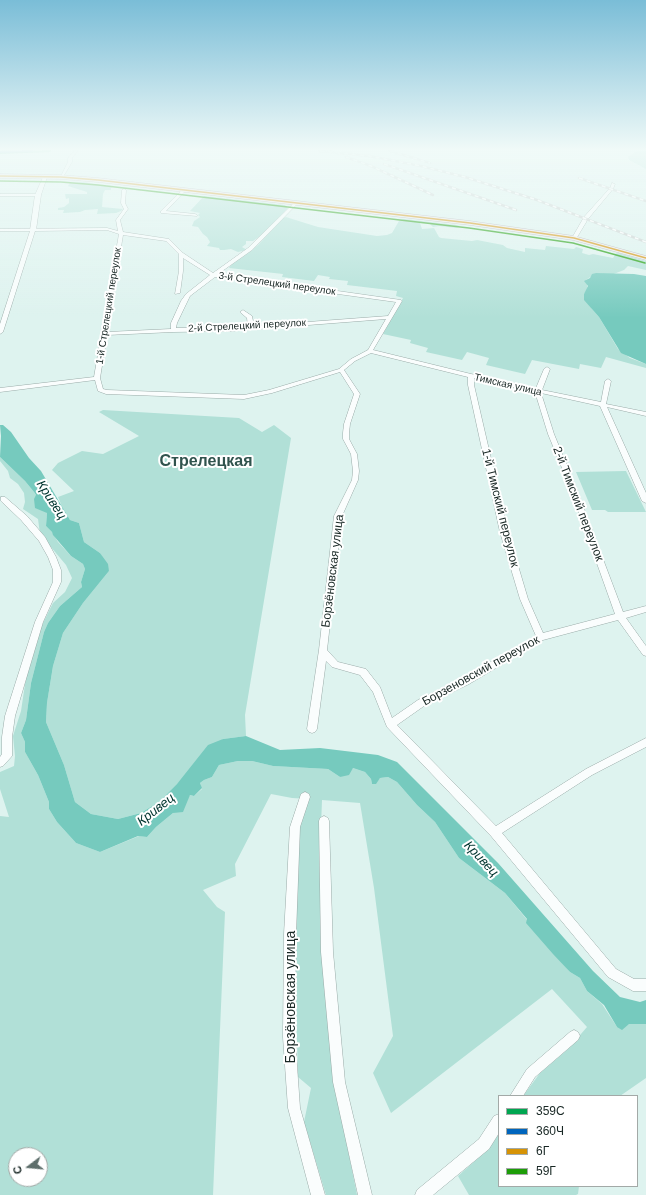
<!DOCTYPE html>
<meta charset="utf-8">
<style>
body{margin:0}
#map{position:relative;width:646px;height:1195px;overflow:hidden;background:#def3ef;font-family:Arial,sans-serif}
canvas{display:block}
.legend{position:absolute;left:498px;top:1095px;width:140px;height:92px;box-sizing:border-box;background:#fff;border:1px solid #a3a9a7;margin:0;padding:5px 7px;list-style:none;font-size:12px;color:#182724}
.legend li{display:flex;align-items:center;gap:8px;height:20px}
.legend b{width:20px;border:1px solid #a3a9a7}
.north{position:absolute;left:8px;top:1147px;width:40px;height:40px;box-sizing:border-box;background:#fff;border:1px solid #a3a9a7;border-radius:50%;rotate:254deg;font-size:11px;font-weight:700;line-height:16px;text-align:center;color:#182724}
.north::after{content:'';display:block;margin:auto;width:14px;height:18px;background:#5d6e6b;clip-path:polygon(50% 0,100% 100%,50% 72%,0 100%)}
</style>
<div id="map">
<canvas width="646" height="1195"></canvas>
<ul class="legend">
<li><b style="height:5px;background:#00a651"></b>359С</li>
<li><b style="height:5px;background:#0065bd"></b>360Ч</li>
<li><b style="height:5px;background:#d69305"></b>6Г</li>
<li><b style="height:5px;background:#1d9d08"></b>59Г</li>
</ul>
<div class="north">С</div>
</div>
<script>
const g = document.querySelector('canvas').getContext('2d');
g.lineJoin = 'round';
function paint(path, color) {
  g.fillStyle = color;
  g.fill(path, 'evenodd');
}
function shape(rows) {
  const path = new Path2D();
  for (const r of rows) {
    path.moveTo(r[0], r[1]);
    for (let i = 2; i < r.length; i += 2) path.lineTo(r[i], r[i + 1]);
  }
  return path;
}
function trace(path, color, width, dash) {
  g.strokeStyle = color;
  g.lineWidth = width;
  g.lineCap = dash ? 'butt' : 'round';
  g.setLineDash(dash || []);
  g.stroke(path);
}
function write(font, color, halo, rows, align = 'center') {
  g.font = font + ' Arial,sans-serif';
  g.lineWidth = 4;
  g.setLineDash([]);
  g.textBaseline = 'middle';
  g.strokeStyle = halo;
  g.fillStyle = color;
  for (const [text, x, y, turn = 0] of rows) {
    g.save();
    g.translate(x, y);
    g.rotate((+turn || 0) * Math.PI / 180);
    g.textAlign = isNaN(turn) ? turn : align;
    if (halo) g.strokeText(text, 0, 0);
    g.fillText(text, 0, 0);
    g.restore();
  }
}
const green = shape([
 [637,151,646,151,646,169,629,160,628,157],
 [83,182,112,187,111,188,111,190,105,190,103,194,102,207,123,209,121,211,116,213,97,214,98,209,85,210,80,212,63,213,64,210,58,210,58,208,64,207,69,203,69,198,66,199,65,194,87,194,87,192,68,186,70,183],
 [204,196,285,205,288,208,262,235,253,241,246,241,246,244,242,247,247,250,238,252,231,249,224,250,220,250,219,248,207,246,210,242,207,237,203,234,198,227,192,226,194,221,200,217,198,215,200,213,190,211],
 [286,217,318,227,377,236,387,235,392,233,399,221,404,219,457,225,460,226,459,227,456,228,439,226,433,227,430,224,420,223,422,229,434,228,439,237,441,238,472,241,477,240,503,245,507,248,525,252,525,248,545,250,546,246,574,249,576,247,583,249,582,253,589,255,593,254,613,258,615,255,613,254,619,253,646,261,646,270,628,266,624,270,611,275,596,273,586,280,588,289,584,294,592,309,599,317,618,349,630,358,646,364,646,368,606,357,601,368,580,364,579,369,532,360,525,374,486,365,489,358,467,352,462,360,426,352,428,348,410,343,411,340,383,334,403,298,396,296,397,291,347,285,348,281,329,279,330,277,318,275,314,281,282,277,283,274,229,268,233,262,258,245,283,218],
 [103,410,239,418,262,432,274,425,291,438,245,715,246,736,223,739,160,801,141,813,118,819,91,814,75,802,64,765,46,722,47,703,53,666,63,633,83,603,109,571,100,553,84,542,79,523,70,520,63,509,58,497,74,491,52,470,58,463,82,451,103,454,139,436,99,412],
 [0,457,25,481,34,492,47,513,46,526,52,532,58,542,71,556,83,564,85,569,81,582,82,587,60,606,48,623,44,632,31,683,26,720,21,733,25,742,25,752,38,775,49,802,49,809,57,822,76,843,100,852,139,836,147,837,156,827,173,813,190,795,194,796,202,789,200,783,204,780,212,777,219,765,238,761,252,761,273,766,328,769,340,777,353,768,365,772,371,779,372,784,380,778,388,777,397,782,417,805,435,822,459,858,505,893,570,972,580,978,587,991,602,1004,617,1027,629,1024,646,1024,646,1078,620,1096,523,1096,540,1073,568,1049,587,1027,552,989,391,1113,373,1073,393,1036,374,888,360,803,322,800,321,827,335,1085,357,1195,326,1195,304,1122,311,1088,298,1077,294,930,298,828,308,799,292,798,271,794,235,864,236,876,203,890,217,907,225,912,213,1195,0,1195,0,816,9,817,0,789,0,772,14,766,15,756,13,736,21,711,27,671,42,625,53,603,65,592,72,578,66,565,40,534,38,519,23,509,25,502,24,493,18,484,10,478,8,471,0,461],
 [16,1155,40,1155,40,1179,16,1179],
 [626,471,646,512,608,512,605,510,592,510,576,472],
 [499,1131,499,1186,579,1186,578,1194,576,1195,469,1195,458,1176,486,1151]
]);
const water = shape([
 [596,273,634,274,646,276,646,364,621,353,599,317,584,300,584,294,588,286,584,281,590,278,592,274],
 [0,425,3,425,11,432,29,458,41,471,70,520,79,523,84,542,100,553,108,564,109,571,83,603,63,633,53,666,47,703,46,722,64,765,75,802,91,814,118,819,141,813,160,801,177,784,208,745,223,739,246,736,280,750,320,748,378,755,397,762,498,863,593,971,620,997,640,1002,646,1000,646,1024,629,1024,622,1030,617,1027,604,1005,587,991,580,978,570,972,553,954,526,923,527,919,505,893,459,858,435,822,417,805,397,782,388,777,380,778,376,784,372,784,371,779,365,772,353,768,349,775,340,777,328,769,273,766,252,761,238,761,219,765,212,777,204,780,200,783,202,788,194,796,190,795,183,812,173,813,156,827,147,837,138,836,100,852,76,843,57,822,49,809,49,802,38,775,25,752,25,742,21,733,26,720,31,683,44,632,48,623,60,606,82,587,81,582,85,569,83,564,71,556,53,535,52,532,46,526,47,513,35,508,34,499,36,495,34,492,25,481,0,457,1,436]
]);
const minor = shape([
 [74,151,78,151,72,158,72,162,63,177,60,178,68,162,68,158,74,151],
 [612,183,615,184,613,189,588,219,576,239,572,239,572,238,584,217,610,188,612,183],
 [124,189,126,190,125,203,128,209,120,220,123,232,169,239,183,253,213,273,248,248,295,202,297,202,297,204,252,250,218,274,401,300,402,301,373,350,471,374,536,388,544,369,547,367,550,369,542,390,601,402,605,381,608,379,611,381,606,404,646,412,646,416,607,407,646,493,646,503,642,501,600,406,541,393,554,434,575,485,623,612,646,606,646,612,626,618,646,646,646,656,643,655,618,620,543,640,469,684,424,706,397,725,496,826,586,769,646,738,646,747,592,775,502,833,616,969,634,979,646,979,646,991,633,991,608,977,491,836,387,727,373,692,360,675,332,667,326,661,317,729,315,732,312,733,309,732,307,729,319,650,334,516,352,480,353,471,351,454,343,439,343,433,344,424,354,394,340,372,272,393,244,399,106,394,98,391,95,380,0,392,0,388,94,377,119,234,107,230,35,231,3,332,0,334,0,324,30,231,0,231,0,229,107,228,118,231,116,220,124,209,121,203,122,190,124,189],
 [123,235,166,241,179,254,179,271,175,294,180,293,183,271,183,258,210,275,186,294,181,301,171,323,171,329,107,332,123,235],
 [215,277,396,302,388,316,254,326,252,316,243,310,240,312,247,318,248,326,176,328,177,323,190,296,215,277],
 [386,319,368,350,351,359,339,369,269,390,244,395,107,390,103,389,100,378,107,335,173,332,231,331,386,319],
 [371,353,468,377,468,385,500,532,520,599,536,636,463,678,418,700,392,718,380,687,366,669,338,662,327,650,342,516,358,480,359,471,357,454,349,439,349,433,350,424,360,394,344,370,355,361,371,353],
 [474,378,535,392,548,434,569,485,615,614,543,633,528,599,508,532,474,385,474,378],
 [183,189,186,190,166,211,195,214,197,215,197,216,161,213,161,211,183,189],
 [0,194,38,194,40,195,38,196,0,196,0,194],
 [1,497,5,497,27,516,45,537,56,557,61,570,61,582,43,622,15,716,12,737,12,756,3,766,0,767,0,757,2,754,2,737,5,716,35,622,53,582,53,570,48,557,39,541,21,520,1,501,1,497],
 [305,792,309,794,310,797,300,827,296,934,295,1037,300,1108,325,1195,311,1195,288,1108,283,1037,284,934,290,827,301,794,305,792],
 [324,816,328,818,329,821,333,952,345,1082,372,1195,358,1195,333,1082,321,952,319,821,320,818,324,816],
 [574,1030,578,1032,580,1036,578,1040,535,1077,523,1096,510,1096,527,1069,570,1032,574,1030],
 [499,1114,499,1133,489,1149,433,1195,415,1195,417,1190,479,1139,494,1116,499,1114]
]);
const tertiary = shape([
 [45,176,47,177,41,195,36,230,33,232,30,230,35,195,43,177,45,176]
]);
const primary = shape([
 [0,174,61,175,98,178,470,221,574,236,646,256,646,260,573,240,470,225,98,182,61,179,0,178,0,174]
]);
const rail = shape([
 [320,151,369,156,421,166,465,177,537,200,646,242],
 [390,151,430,163],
 [346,157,371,166,433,195],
 [384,164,516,210],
 [579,178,646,201]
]);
const bus1 = shape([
 [0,176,61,177,98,180,470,223,574,238,646,258]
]);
const bus2 = shape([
 [0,181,61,182,98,185,469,228,573,243,645,263]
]);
const rail1 = shape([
 [0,153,50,151]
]);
const rail2 = shape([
 [0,152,32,151]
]);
const farStreetnames = [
 ["3-й Стрелецкий переулок",277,284,8],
 ["1-й Стрелецкий переулок",109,306,-81],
 ["2-й Стрелецкий переулок",247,326,-3],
 ["Тимская улица",508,385,13]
];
const streetNames = [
 ["2-й Тимский переулок",578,504,69],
 ["1-й Тимский переулок",500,508,76],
 ["Борзёновская улица",333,571,-83],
 ["Борзеновский переулок",481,671,-29]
];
const waterNames = [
 ["Кривец",51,500,57],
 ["Кривец",156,810,-38],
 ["Кривец",481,859,47]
];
const nearStreetnames = [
 ["Борзёновская улица",291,997,-90]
];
const districtNames = [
 ["Стрелецкая",206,462]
];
paint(green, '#b1e0d7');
paint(water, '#76cabe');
trace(minor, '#9aaba8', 1);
trace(tertiary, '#9aaba8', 1);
trace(primary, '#b0afb1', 1);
paint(minor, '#fafdfd');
paint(tertiary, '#fafdfd');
paint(primary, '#efeaec');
trace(rail, '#cbd1d0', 2.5);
trace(rail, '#fff', 1.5, [4]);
trace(bus1, '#d69305', 1.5);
trace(bus2, '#1d9d08', 1.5);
trace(rail1, '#00a651', 2);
trace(rail2, '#0065bd', 2);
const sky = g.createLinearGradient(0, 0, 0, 318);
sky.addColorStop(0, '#7abdd7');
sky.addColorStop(0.47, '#f0faf8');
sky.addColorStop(1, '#f0faf800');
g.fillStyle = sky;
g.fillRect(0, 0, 646, 318);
write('10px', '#182724', '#fff', farStreetnames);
write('12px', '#182724', '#fff', streetNames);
write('italic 13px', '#00352f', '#fff', waterNames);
write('14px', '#182724', '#fff', nearStreetnames);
write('bold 16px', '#30534d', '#fff', districtNames);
</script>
